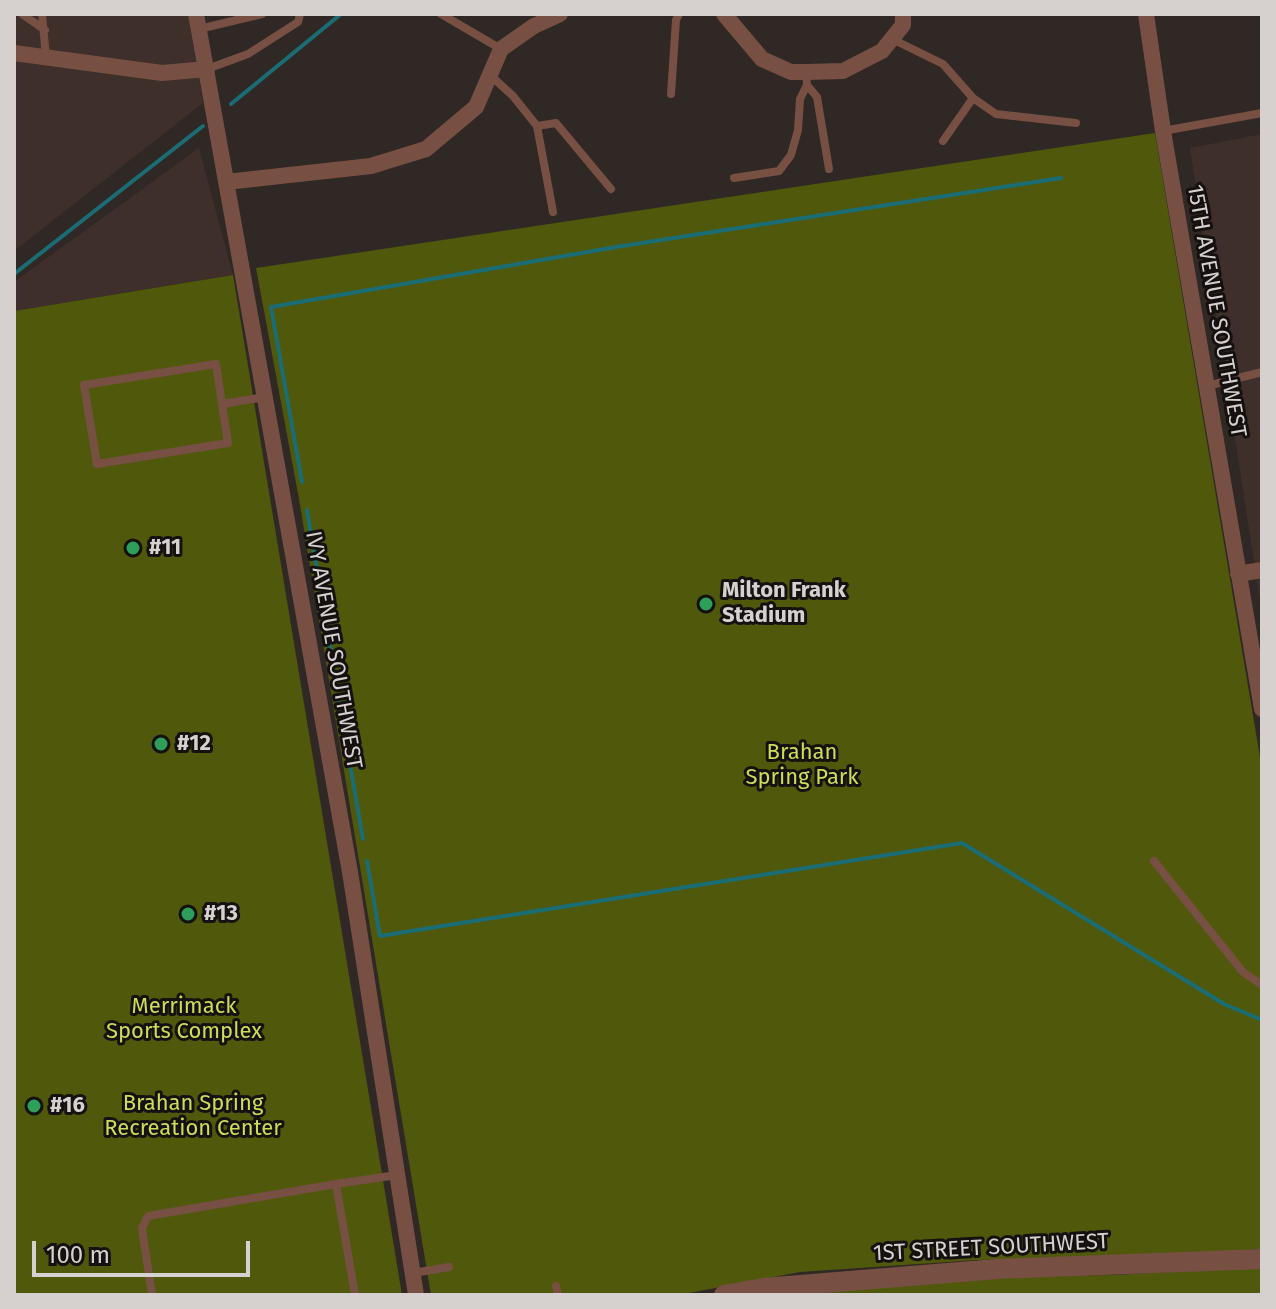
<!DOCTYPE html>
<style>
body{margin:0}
#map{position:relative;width:1276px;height:1309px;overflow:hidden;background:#302824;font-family:"Fira Sans",sans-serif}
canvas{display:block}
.frame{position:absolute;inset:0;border:16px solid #d6d0ce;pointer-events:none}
.scale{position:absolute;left:32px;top:1241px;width:218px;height:36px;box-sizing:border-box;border:4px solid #d6d0ce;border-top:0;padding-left:10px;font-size:24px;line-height:28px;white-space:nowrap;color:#d6d0ce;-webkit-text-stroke:6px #151110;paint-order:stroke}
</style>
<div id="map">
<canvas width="1276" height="1309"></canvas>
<div class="frame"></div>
<div class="scale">100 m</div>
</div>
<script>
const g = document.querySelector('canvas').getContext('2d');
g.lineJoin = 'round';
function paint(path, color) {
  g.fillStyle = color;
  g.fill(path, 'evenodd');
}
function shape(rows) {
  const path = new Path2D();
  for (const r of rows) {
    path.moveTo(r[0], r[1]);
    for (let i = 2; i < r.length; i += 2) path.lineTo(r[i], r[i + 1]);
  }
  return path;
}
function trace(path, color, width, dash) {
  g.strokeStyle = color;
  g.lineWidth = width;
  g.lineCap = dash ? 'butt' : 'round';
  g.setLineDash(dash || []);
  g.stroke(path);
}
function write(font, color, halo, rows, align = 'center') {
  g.font = font + ' "Fira Sans",sans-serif';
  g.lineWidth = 6;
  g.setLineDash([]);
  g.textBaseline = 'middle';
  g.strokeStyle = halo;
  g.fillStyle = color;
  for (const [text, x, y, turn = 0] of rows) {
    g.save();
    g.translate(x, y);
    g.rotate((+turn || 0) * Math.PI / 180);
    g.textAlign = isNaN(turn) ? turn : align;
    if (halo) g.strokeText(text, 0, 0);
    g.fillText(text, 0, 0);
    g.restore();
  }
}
const built = shape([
 [14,14,188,14,203,103,14,251],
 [1262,134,1262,613,1190,148],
 [199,148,233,275,14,311,14,282]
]);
const green = shape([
 [1155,133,1262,769,1262,1249,1194,1254,977,1260,800,1272,678,1295,431,1295,299,499,256,268],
 [233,275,402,1295,14,1295,14,311],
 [1262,1267,1262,1295,773,1295,957,1277,1114,1275]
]);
const stream = shape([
 [231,104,341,14],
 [14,274,203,126],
 [302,482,271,307,616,247,1061,178],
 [307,510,332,660],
 [338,695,363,839],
 [367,861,380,936,962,843,1224,1004,1262,1020]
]);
const service = shape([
 [22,14,45,30],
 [42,14,46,57],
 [441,14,501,49],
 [199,29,262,14],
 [892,39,943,64,973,98,996,114,1076,123],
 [207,69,248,54,298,22,300,14],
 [490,75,513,96,537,126],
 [807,85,817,97,829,169],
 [671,94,676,20,679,14],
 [1163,131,1262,113],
 [943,141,973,98],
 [734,178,779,171,791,155,798,130,800,99,807,85,806,72],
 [553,212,537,126,556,123,611,189],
 [1207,386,1262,372],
 [222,404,228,443,97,464,84,385,216,364,222,404,265,397],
 [1154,861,1243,972,1262,985],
 [413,1273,449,1267],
 [556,1286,558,1295],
 [152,1295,142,1228,148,1216,336,1184],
 [355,1295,336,1184,397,1175]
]);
const minor = shape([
 [196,14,350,872,416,1295],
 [724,14,762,59,791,72,806,72,843,71,882,51,903,25,903,14],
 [1146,14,1163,131,1262,709],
 [14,53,162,73,207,69],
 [226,182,371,166,426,149,476,107,501,49,534,26,560,14],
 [1238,574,1262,570]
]);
const tertiary = shape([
 [724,1295,763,1288,997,1269,1262,1259]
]);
const markers = [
 [133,548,8,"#2e9e5b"],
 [706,604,8,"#2e9e5b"],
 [161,744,8,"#2e9e5b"],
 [188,914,8,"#2e9e5b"],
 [34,1106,8,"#2e9e5b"]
];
const streetNames = [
 ["15TH AVENUE SOUTHWEST",1216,311,80],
 ["IVY AVENUE SOUTHWEST",333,650,80],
 ["1ST STREET SOUTHWEST",991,1248,-3]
];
const poiNames = [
 ["#11",149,548],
 ["Milton Frank",722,591],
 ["Stadium",722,616],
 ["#12",177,744],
 ["#13",204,914],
 ["#16",50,1106]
];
const parkNames = [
 ["Brahan",802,753],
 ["Spring Park",802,778],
 ["Merrimack",184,1007],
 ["Sports Complex",184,1032],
 ["Brahan Spring",193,1104],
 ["Recreation Center",193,1129]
];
paint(built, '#3e2f2a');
paint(green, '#50580c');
trace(stream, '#1a6d75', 4);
trace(service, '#775043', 8);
trace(minor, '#775043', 16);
trace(tertiary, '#775043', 20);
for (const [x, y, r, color] of markers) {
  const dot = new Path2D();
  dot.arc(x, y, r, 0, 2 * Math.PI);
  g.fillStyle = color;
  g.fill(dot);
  trace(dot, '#151110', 3);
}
write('22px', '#d6d0ce', '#151110', streetNames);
write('bold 22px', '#d6d0ce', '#151110', poiNames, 'left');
write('22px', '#cbdd59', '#151110', parkNames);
</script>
